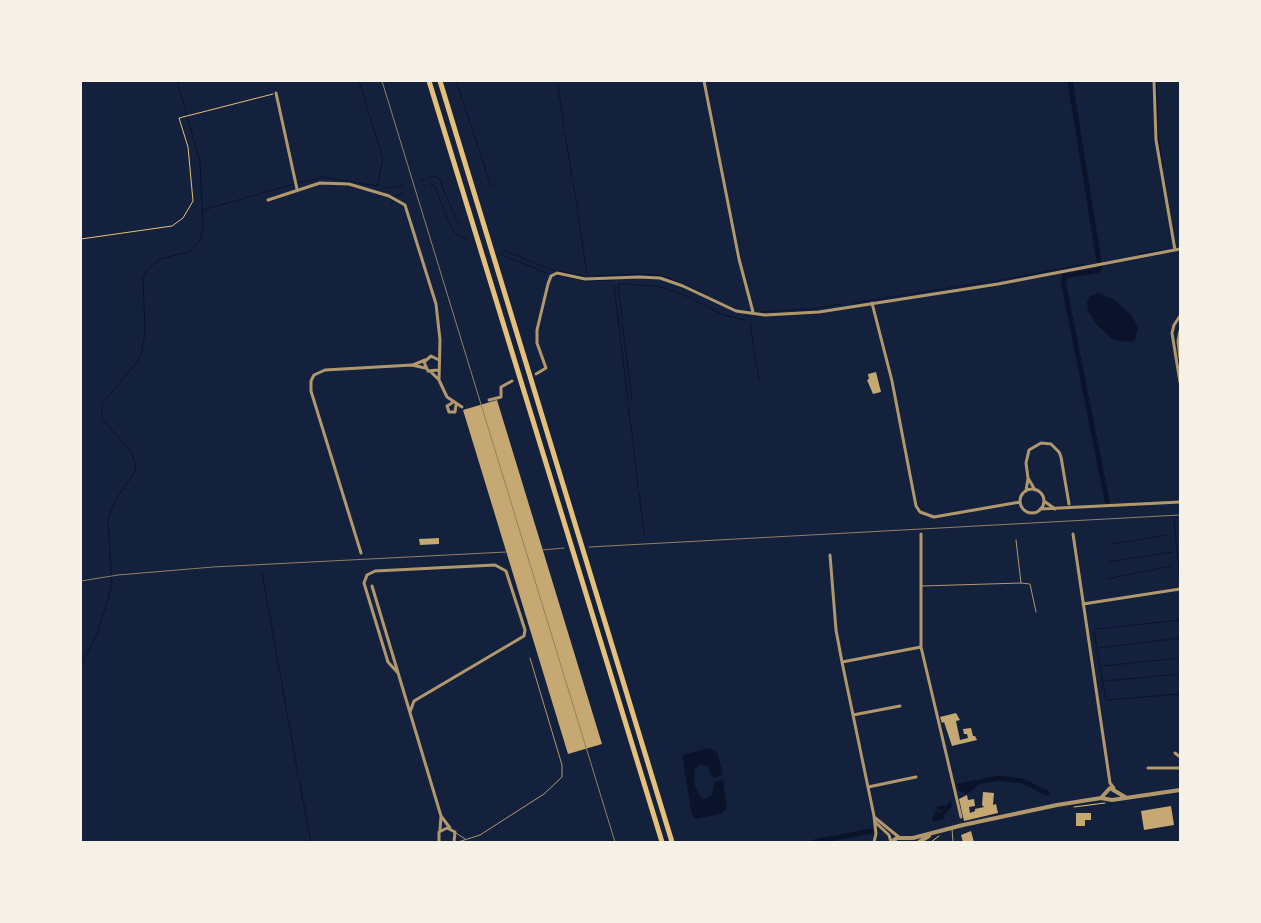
<!DOCTYPE html>
<style>
body{margin:0}
#map{position:relative;width:1261px;height:923px;overflow:hidden;background:#14213d;font-family:"Fira Sans",sans-serif}
canvas{display:block}
.frame{position:absolute;inset:0;border:82px solid #f6f1e7;pointer-events:none}
</style>
<div id="map">
<canvas width="1261" height="923"></canvas>
<div class="frame"></div>
</div>
<script>
const g = document.querySelector('canvas').getContext('2d');
g.lineJoin = 'round';
function paint(path, color) {
  g.fillStyle = color;
  g.fill(path, 'evenodd');
}
function shape(rows) {
  const path = new Path2D();
  for (const r of rows) {
    if (r.length === 3) {
      path.moveTo(r[0] + r[2], r[1]);
      path.arc(r[0], r[1], r[2], 0, 2 * Math.PI);
      continue;
    }
    path.moveTo(r[0], r[1]);
    for (let i = 2; i < r.length; i += 2) path.lineTo(r[i], r[i + 1]);
  }
  return path;
}
function trace(path, color, width, dash) {
  g.strokeStyle = color;
  g.lineWidth = width;
  g.lineCap = dash ? 'butt' : 'round';
  g.setLineDash(dash || []);
  g.stroke(path);
}
const water = shape([
 [1098,293,1113,299,1130,314,1138,327,1135,340,1133,342,1119,341,1111,338,1097,325,1088,311,1087,302,1090,296],
 [710,748,717,752,723,775,713,778,708,766,699,765,695,769,694,785,701,798,705,799,712,795,714,782,723,780,727,808,721,814,695,819,692,815,682,755],
 [981,779,982,783,967,794,958,790,957,784],
 [951,800,952,806,944,815,945,819,933,822,932,818,936,811,941,812,942,810,937,810,936,807,944,805,945,807]
]);
const stream = shape([
 [456,81,491,187],
 [557,81,557,82],
 [1156,81,1158,121],
 [558,85,564,127],
 [1157,127,1163,169],
 [565,133,572,176],
 [429,178,436,176,439,178,456,220,462,226],
 [421,181,424,180],
 [573,182,578,209],
 [298,183,323,177,377,186,383,159,359,81],
 [431,184,435,186,450,226,455,233,467,240],
 [424,186,426,185],
 [385,188,403,186],
 [395,197,403,193],
 [391,205,393,201],
 [203,210,294,184],
 [578,215,587,274],
 [504,250,549,269,583,276],
 [1138,254,1162,250],
 [501,255,547,273],
 [556,275,586,281,613,280],
 [593,276,647,274,666,277,701,292],
 [991,282,1085,264],
 [614,285,628,401],
 [854,303,987,282],
 [760,312,811,309,842,304],
 [622,318,618,284,627,284,662,287,691,298,723,315,746,320],
 [622,322,632,399],
 [750,322,754,347],
 [754,351,759,379],
 [628,406,633,441],
 [633,444,638,488],
 [639,491,644,535],
 [1174,520,1180,580],
 [1112,544,1168,535],
 [1108,562,1172,552],
 [262,573,298,774],
 [1107,579,1172,566],
 [1096,629,1180,620],
 [1094,631,1106,700,1180,694],
 [1099,648,1180,638],
 [81,664,98,632,112,585,108,519,116,499,135,472,136,466,131,451,102,419,102,404,137,362,141,355,145,333,143,279,147,270,160,259,191,251,200,240,203,228,200,162,177,81],
 [1103,666,1180,658],
 [1105,681,1180,674],
 [299,779,311,842]
]);
const canal = shape([
 [1070,81,1099,261],
 [1100,266,1099,270,1065,276,1063,281,1107,501],
 [982,781,999,778,1023,781,1047,793],
 [814,842,871,831]
]);
const building = shape([
 [876,372,881,392,873,394,867,380,869,379,868,374],
 [497,400,602,744,568,754,463,410],
 [439,538,439,544,420,545,419,539],
 [956,713,960,720,956,721,960,740,968,738,967,734,964,734,963,729,971,728,973,736,975,736,977,740,952,746,944,722,942,723,940,717],
 [983,792,994,793,993,805,996,804,998,813,964,821,959,799,967,795,968,800,974,799,975,806,969,807,970,813,975,811,975,809,984,807,982,805],
 [1171,806,1174,825,1144,830,1141,811],
 [1076,813,1091,813,1091,820,1085,820,1085,826,1076,826],
 [971,831,974,842,963,842,961,835]
]);
const path = shape([
 [81,239,172,226,183,218,193,201,188,147,179,118,273,94],
 [1074,807,1105,803],
 [931,842,939,836]
]);
const service = shape([
 [1021,583,1030,584,1036,612],
 [922,586,1021,583,1016,540],
 [952,828,953,842],
 [456,833,465,839],
 [458,842,480,835,544,794,562,777,562,765,530,658]
]);
const minor = shape([
 [704,81,739,259,753,312],
 [1154,81,1156,140,1175,250],
 [276,93,297,189],
 [268,200,320,183,349,184,389,196,405,205,436,304,440,340,439,380],
 [872,303,892,381,916,506,920,512,934,517,1020,502],
 [1180,316,1174,325,1172,333,1180,382],
 [1180,331,1178,341,1180,358],
 [413,365,425,360],
 [438,370,428,371,424,362,431,356,439,360],
 [431,372,439,380,447,397,462,407],
 [536,374,546,368,537,343,537,330,548,284,551,276,557,273,585,279,639,277,660,278,683,286,736,311,765,315,819,312,998,284,1180,249],
 [489,400,501,397,501,387,512,381],
 [452,403,447,406,449,412,455,412,456,405],
 [1028,478,1035,490],
 [1032,501,12],
 [1026,491,1028,478,1026,463,1029,450,1041,443,1051,444,1059,452,1061,457,1069,504],
 [1044,501,1055,509],
 [1040,509,1180,502],
 [921,534,921,647,961,817],
 [1073,534,1110,783,1114,788],
 [361,553,311,391,311,381,314,375,325,370,412,365,425,368],
 [830,555,836,630,842,662],
 [372,586,441,816,450,828],
 [1083,604,1180,589],
 [398,673,388,662,364,583,367,575,375,571,495,565,506,571,525,630,524,636,414,701,410,712],
 [853,715,900,706],
 [1175,753,1180,757],
 [1148,768,1180,768],
 [868,787,916,777],
 [874,817,900,838],
 [875,822,889,835,891,842],
 [440,830,441,816],
 [439,842,439,832,447,828,455,832,454,842],
 [874,842,876,834,874,816,842,662,921,647]
]);
const tertiary = shape([
 [1101,798,1110,788,1125,797],
 [891,842,897,838,913,838,963,825,1057,805,1101,798,1112,800,1180,790],
 [919,842,929,836]
]);
const motorway = shape([
 [429,81,662,842],
 [440,81,672,842]
]);
const rail = shape([
 [382,81,615,842],
 [589,547,1180,515],
 [542,550,564,548],
 [81,581,118,575,213,567,506,552]
]);
paint(water, '#0b132b');
trace(stream, '#0b132b', 1);
trace(canal, '#0b132b', 5);
paint(building, '#c6a872');
trace(path, '#e5c07b', 1);
trace(service, '#b1986c', 1);
trace(minor, '#b1986c', 3);
trace(tertiary, '#b1986c', 4);
trace(motorway, '#e5c07b', 5);
trace(rail, '#918062', 1);
</script>
